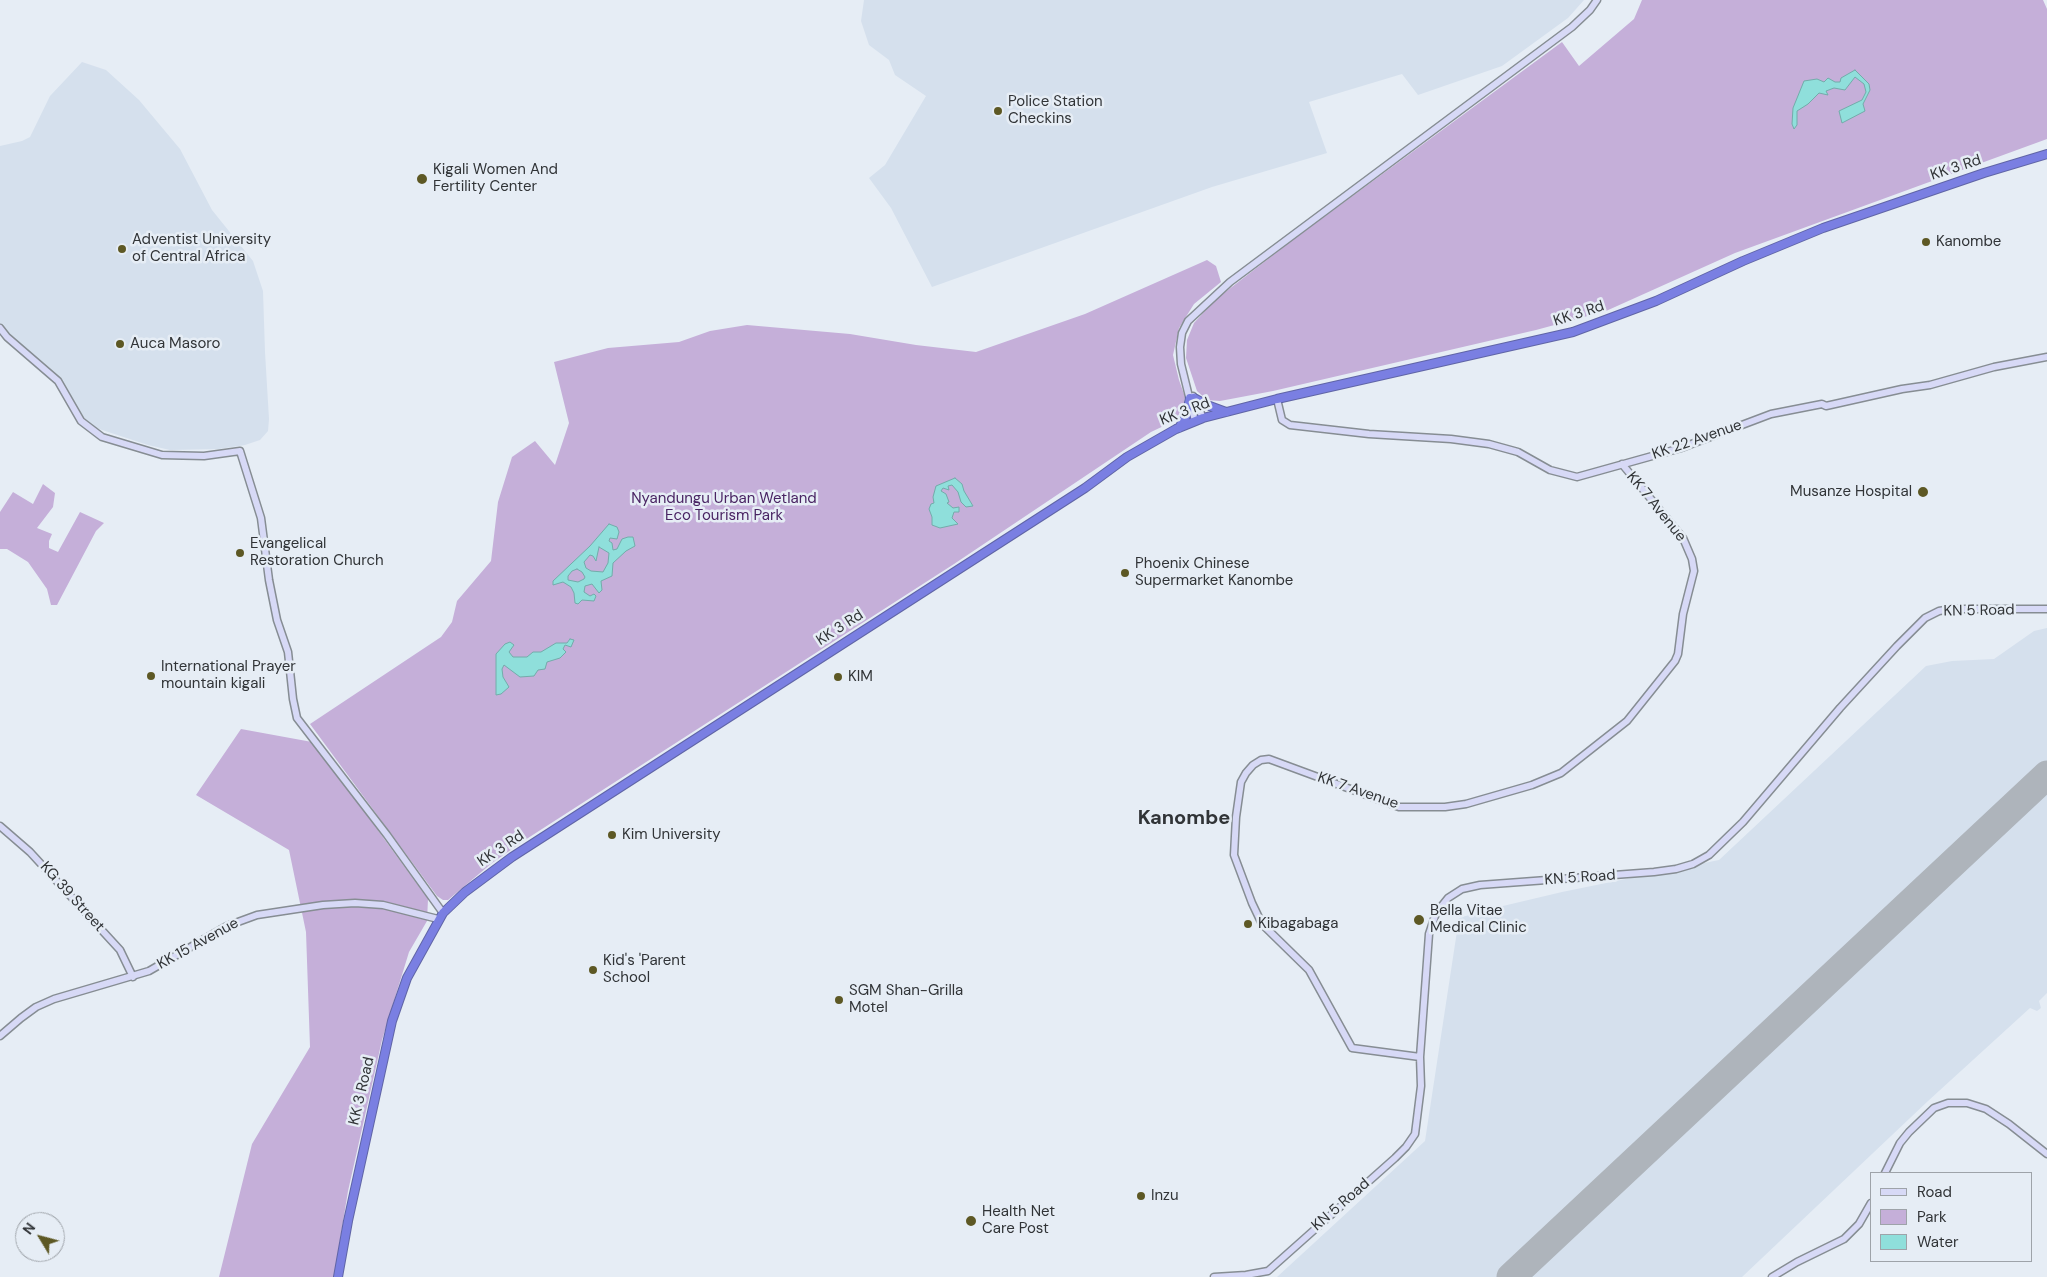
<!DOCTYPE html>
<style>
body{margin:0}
#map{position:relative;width:2047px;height:1277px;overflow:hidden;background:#e6edf5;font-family:"DM Sans",sans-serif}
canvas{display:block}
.legend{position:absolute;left:1870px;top:1172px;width:162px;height:90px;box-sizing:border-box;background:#e6edf5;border:1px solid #9ea3a9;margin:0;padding:6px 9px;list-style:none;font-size:15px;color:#313437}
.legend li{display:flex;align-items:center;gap:10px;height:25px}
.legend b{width:25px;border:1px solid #9ea3a9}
.north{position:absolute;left:15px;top:1212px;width:50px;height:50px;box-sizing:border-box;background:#e6edf5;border:1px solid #9ea3a9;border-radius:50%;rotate:307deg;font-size:14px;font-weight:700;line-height:20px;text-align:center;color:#313437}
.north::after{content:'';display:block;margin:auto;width:18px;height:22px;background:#5d5824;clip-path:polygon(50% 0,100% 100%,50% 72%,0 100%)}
</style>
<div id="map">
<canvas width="2047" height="1277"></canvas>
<ul class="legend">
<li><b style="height:6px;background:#d7d9f6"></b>Road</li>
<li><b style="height:14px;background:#c5afd9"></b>Park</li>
<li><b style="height:14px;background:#8fdfdb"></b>Water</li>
</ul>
<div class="north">N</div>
</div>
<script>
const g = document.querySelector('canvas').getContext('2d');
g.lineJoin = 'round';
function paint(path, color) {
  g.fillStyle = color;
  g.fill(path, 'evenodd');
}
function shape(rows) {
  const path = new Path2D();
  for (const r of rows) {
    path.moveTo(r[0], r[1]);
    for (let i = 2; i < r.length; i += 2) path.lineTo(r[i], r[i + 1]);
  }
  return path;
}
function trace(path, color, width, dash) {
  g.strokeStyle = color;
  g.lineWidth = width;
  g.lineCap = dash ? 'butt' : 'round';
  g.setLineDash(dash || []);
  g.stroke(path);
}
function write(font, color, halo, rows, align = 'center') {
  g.font = font + ' "DM Sans",sans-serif';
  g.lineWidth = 5;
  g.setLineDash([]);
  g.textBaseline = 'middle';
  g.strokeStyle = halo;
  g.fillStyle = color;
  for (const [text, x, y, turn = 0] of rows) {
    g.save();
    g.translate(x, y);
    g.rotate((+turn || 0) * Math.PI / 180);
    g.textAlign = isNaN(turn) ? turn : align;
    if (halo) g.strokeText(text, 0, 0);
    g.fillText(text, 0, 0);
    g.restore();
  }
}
const built = shape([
 [864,0,1584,0,1568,18,1502,66,1418,95,1402,74,1309,102,1327,153,1212,187,932,287,891,208,869,178,885,165,926,96,895,75,889,60,869,45,861,21],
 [82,62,106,70,139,100,180,149,212,210,253,261,263,291,265,352,269,419,268,431,260,440,245,445,219,449,170,450,148,445,93,427,79,413,62,383,51,370,19,343,0,323,0,146,22,141,30,137,50,96],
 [2047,628,2047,993,2039,1001,2041,1008,2037,1011,2030,1008,1928,1101,1742,1277,1277,1277,1425,1141,1459,918,1486,910,1562,892,1719,860,1926,666,1952,661,1994,659,2034,631]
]);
const green = shape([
 [1642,0,2043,0,2047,9,2047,139,1735,253,1606,311,1536,330,1273,391,1220,401,1207,400,1197,391,1186,358,1187,340,1194,323,1215,300,1294,239,1562,42,1579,66,1634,19],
 [1207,260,1216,266,1221,282,1194,304,1179,328,1173,355,1179,380,1185,397,1182,411,1172,422,1151,432,954,564,528,838,492,863,448,900,443,900,437,896,310,724,441,637,452,622,457,601,491,561,498,502,512,457,535,441,555,465,569,423,554,362,608,348,679,342,710,331,747,325,850,334,916,345,976,352,1085,314],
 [43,484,55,493,53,507,37,528,52,534,49,541,49,548,58,552,80,512,104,523,96,531,57,605,51,605,47,589,28,562,7,549,0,549,0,512,13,492,33,504],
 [241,729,312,742,358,803,428,899,427,921,409,952,382,1040,348,1191,334,1277,219,1277,252,1144,310,1047,306,932,289,850,196,795]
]);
const water = shape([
 [1855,70,1869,84,1870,90,1863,104,1865,111,1842,123,1839,111,1862,100,1866,92,1864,84,1855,77,1845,90,1834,88,1826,91,1828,95,1819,93,1808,104,1797,111,1797,125,1794,129,1792,124,1793,108,1804,81,1817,79,1824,82,1828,78,1835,82,1840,82,1841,78,1855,70],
 [955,478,962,484,964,491,973,506,966,507,961,502,958,492,952,485,948,486,949,490,943,488,941,491,946,494,949,502,947,503,953,508,959,507,959,512,954,512,952,518,958,524,940,528,932,525,932,517,929,509,931,504,934,503,933,497,936,486,955,478],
 [609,524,617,527,619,532,617,539,610,538,609,541,612,543,613,550,617,549,622,539,628,537,633,537,635,546,626,551,613,563,612,576,601,581,602,590,599,593,592,584,585,586,584,592,590,596,594,594,596,596,594,601,582,600,578,604,575,603,574,593,571,587,563,582,553,585,553,581,590,546,609,524],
 [599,547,609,553,608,563,603,572,591,571,586,568,584,562,590,555,593,556,596,561,599,547],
 [577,569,582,572,585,577,584,579,578,582,568,580,568,576,572,571,577,569],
 [570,639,574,640,571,647,565,645,563,649,566,652,560,658,547,662,545,669,538,670,534,676,520,677,504,665,502,669,503,677,509,687,501,694,496,695,496,654,505,644,510,642,514,645,509,652,513,657,527,657,533,652,541,652,556,643,567,643,570,639]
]);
const runway = shape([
 [1511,1277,2047,775]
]);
const secondary = shape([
 [0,328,7,337,58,381,81,421,102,437,162,455,204,456,240,451,261,518,269,580,277,620,288,652,293,699,297,718,387,835,443,913],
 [1193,396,1203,418],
 [1277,399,1282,420,1290,425,1369,434,1451,439,1489,444,1518,452,1550,470,1577,477,1681,448,1771,414,1822,404,1826,406,1902,389,1930,385,1994,367,2047,357],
 [1195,421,1181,364,1180,347,1182,333,1188,321,1230,282,1572,27,1590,10,1597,0],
 [0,826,30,852,120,950,133,977],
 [0,1036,21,1018,36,1007,54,999,149,971,227,926,257,915,323,905,355,903,383,905,438,919],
 [1420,1057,1352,1048,1309,970,1262,924,1252,903,1234,855,1236,817,1241,782,1246,773,1253,765,1261,760,1269,759,1399,807,1445,807,1466,804,1532,785,1561,773,1627,721,1675,661,1678,654,1683,614,1694,571,1692,559,1683,538,1622,464],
 [1885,1173,1900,1143,1909,1132,1934,1108,1948,1103,1967,1103,1986,1109,2009,1124,2047,1154],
 [1214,1277,1246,1275,1268,1271,1395,1158,1406,1147,1415,1134,1421,1086,1420,1057,1429,934,1436,913,1448,898,1462,889,1480,885,1654,872,1676,869,1693,864,1709,855,1743,822,1840,708,1897,646,1925,618,1939,611,1951,609,2047,609],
 [1772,1277,1797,1262,1844,1239,1859,1224,1871,1203]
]);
const highway = shape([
 [1194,398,1207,405,1226,412],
 [1179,428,1186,416,1190,398],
 [338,1277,348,1221,392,1021,407,978,443,913,465,892,512,857,1085,488,1127,457,1176,429,1203,418,1277,399,1573,332,1656,301,1743,261,1823,228,1984,173,2047,154]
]);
const markers = [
 [998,111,5,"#5d5824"],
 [422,179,6,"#5d5824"],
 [1926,242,5,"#5d5824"],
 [122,249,5,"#5d5824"],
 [120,344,5,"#5d5824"],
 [1923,492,6,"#5d5824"],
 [240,553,5,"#5d5824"],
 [1125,573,5,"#5d5824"],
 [151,676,5,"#5d5824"],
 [838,677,5,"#5d5824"],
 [612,835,5,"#5d5824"],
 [1419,920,6,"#5d5824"],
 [1248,924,5,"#5d5824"],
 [593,970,5,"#5d5824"],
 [839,1000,5,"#5d5824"],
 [1141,1196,5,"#5d5824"],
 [971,1221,6,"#5d5824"]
];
const poiNames = [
 ["Police Station",1008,102],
 ["Checkins",1008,119],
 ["Kigali Women And",433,170],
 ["Fertility Center",433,187],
 ["Adventist University",132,240],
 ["of Central Africa",132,257],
 ["Kanombe",1936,242],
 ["Auca Masoro",130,344],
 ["Musanze Hospital",1912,492,"right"],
 ["Evangelical",250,544],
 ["Restoration Church",250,561],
 ["Phoenix Chinese",1135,564],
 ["Supermarket Kanombe",1135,581],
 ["International Prayer",161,667],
 ["mountain kigali",161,684],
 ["KIM",848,677],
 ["Kim University",622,835],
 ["Bella Vitae",1430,911],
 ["Medical Clinic",1430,928],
 ["Kibagabaga",1258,924],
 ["Kid's 'Parent",603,961],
 ["School",603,978],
 ["SGM Shan-Grilla",849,991],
 ["Motel",849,1008],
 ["Inzu",1151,1196],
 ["Health Net",982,1212],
 ["Care Post",982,1229]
];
const streetNames = [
 ["KK 3 Rd",1956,168,-18],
 ["KK 3 Rd",1579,314,-18],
 ["KK 3 Rd",1185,412,-21],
 ["KK 22 Avenue",1697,440,-19],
 ["KK 7 Avenue",1656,507,51],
 ["KN 5 Road",1979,611,-1],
 ["KK 3 Rd",840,628,-33],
 ["KK 7 Avenue",1358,791,19],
 ["KK 3 Rd",501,849,-34],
 ["KN 5 Road",1580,878,-4],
 ["KG 39 Street",72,897,48],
 ["KK 15 Avenue",198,944,-29],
 ["KK 3 Road",362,1091,-77],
 ["KN 5 Road",1341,1205,-41]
];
const parkNames = [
 ["Nyandungu Urban Wetland",724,499],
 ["Eco Tourism Park",724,516]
];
const districtNames = [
 ["Kanombe",1184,819]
];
paint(built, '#d5e0ed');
paint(green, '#c5afd9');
paint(water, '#8fdfdb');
trace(water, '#73acaa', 1);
trace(runway, '#aeb4bb', 29);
trace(secondary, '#868d93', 9);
trace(highway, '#6065a6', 10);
trace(secondary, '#d7d9f6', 6);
trace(highway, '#7a7fe2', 8);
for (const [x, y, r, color] of markers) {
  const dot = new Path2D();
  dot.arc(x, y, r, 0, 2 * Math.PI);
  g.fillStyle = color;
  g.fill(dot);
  trace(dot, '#e6edf5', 2);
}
write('15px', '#313437', '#e6edf5', poiNames, 'left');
write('15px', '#313437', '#e6edf5', streetNames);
write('15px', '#492463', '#e6edf5', parkNames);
write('bold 20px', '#313437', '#e6edf5', districtNames);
</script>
